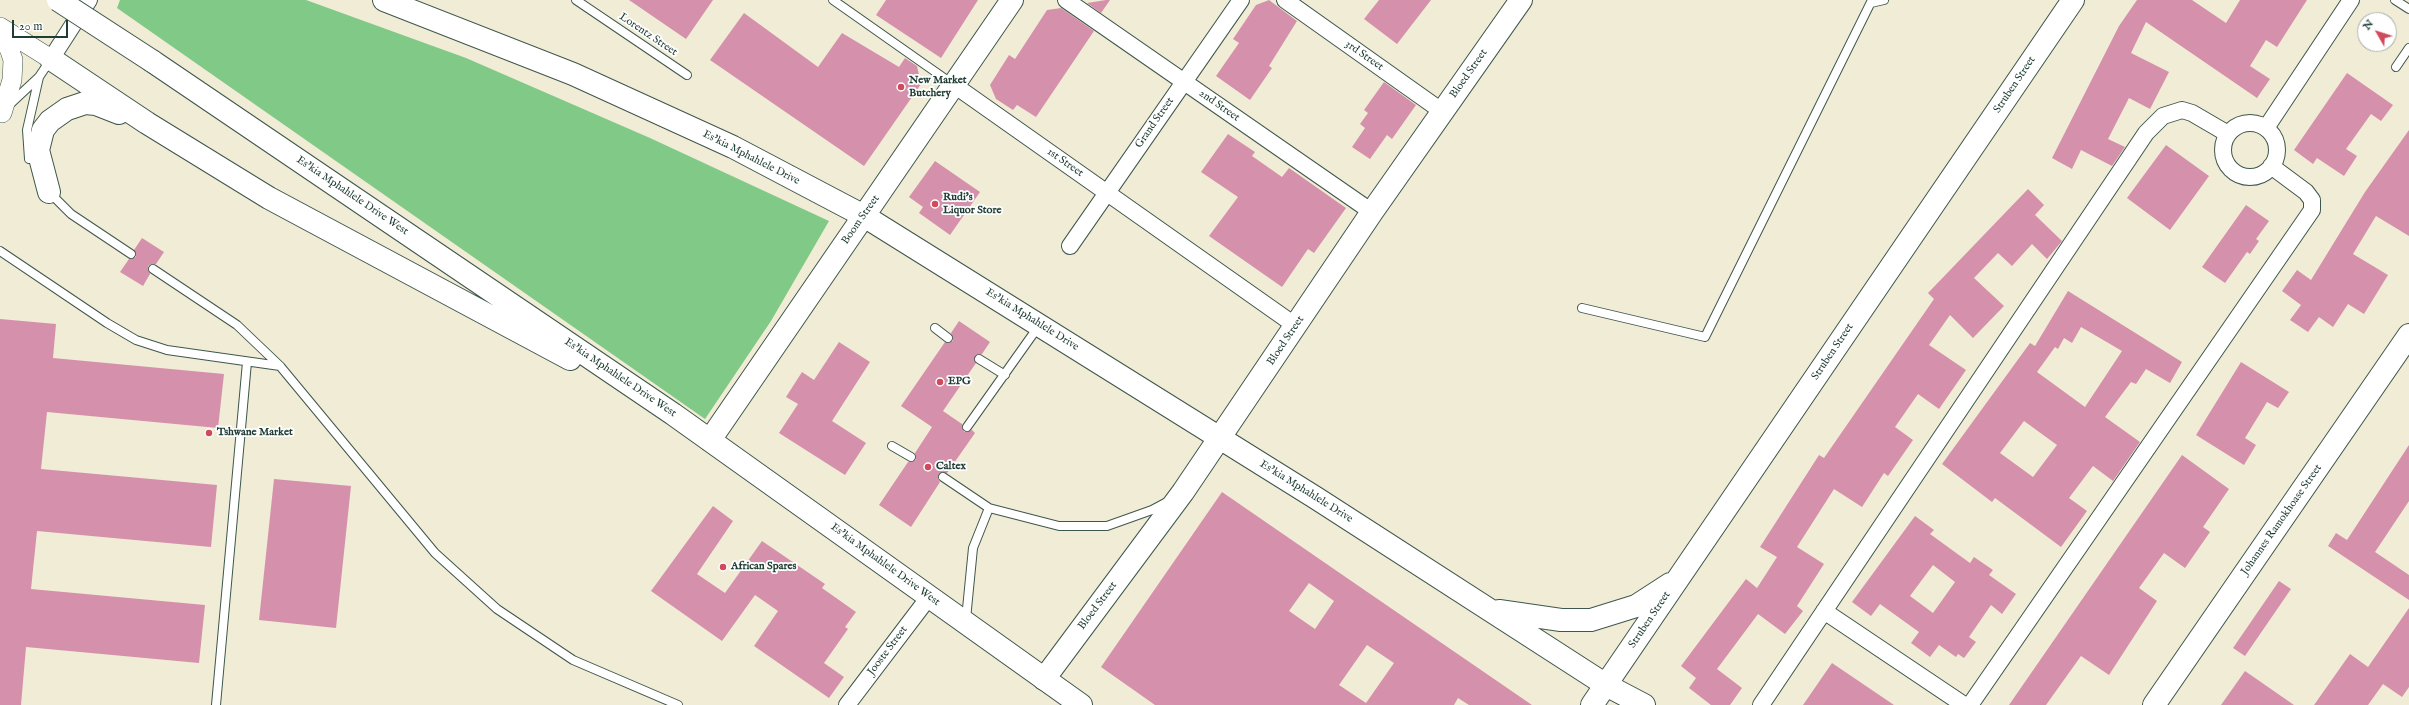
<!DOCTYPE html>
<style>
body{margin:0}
#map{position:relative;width:2409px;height:705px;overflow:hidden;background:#f1ecd5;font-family:"IM FELL English",serif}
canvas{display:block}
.north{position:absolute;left:2357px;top:12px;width:40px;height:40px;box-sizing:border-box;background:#fff;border:1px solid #a5b1ae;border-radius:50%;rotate:309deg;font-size:11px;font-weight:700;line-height:16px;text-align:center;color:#1f3d34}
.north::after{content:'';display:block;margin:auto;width:14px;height:18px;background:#d1495b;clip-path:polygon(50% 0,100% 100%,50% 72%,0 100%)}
.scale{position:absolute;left:12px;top:20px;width:56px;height:18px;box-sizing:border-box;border:2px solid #1f3d34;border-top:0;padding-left:5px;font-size:12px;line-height:14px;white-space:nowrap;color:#1f3d34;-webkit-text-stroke:3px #fff;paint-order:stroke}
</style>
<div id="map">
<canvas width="2409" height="705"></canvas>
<div class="north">N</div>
<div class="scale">20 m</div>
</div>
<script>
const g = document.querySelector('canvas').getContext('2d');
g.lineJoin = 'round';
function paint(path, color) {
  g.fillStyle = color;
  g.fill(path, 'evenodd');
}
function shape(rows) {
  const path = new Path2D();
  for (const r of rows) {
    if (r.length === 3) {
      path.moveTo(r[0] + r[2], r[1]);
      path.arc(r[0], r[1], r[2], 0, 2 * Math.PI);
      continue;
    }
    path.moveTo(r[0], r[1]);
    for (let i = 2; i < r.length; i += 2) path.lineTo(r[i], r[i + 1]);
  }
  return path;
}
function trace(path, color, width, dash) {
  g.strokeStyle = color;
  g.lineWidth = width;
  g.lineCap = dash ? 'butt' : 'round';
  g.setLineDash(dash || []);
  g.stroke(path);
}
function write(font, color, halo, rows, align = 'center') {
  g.font = font + ' "IM FELL English",serif';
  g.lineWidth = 3.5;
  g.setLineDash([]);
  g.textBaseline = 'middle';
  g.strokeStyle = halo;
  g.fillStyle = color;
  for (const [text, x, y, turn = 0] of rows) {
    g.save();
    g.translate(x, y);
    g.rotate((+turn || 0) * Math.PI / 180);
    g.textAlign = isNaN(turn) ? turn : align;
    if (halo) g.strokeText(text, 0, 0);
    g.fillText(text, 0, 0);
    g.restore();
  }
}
const green = shape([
 [120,0,306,0,466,58,650,138,829,221,771,321,705,419,117,8]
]);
const building = shape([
 [629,0,713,0,686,39],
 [886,0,978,0,941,58,876,15],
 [1106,0,1110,0,1101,13,1087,3],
 [1269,0,1297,21,1269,66,1272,68,1250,100,1216,76,1239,43,1233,39,1256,5],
 [1379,0,1431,0,1397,44,1364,19],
 [2137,0,2192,0,2226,23,2240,0,2307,0,2277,47,2266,40,2250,66,2270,79,2257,98,2146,22,2131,53,2169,72,2150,109,2129,98,2108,139,2125,147,2112,166,2081,150,2072,169,2052,158,2119,26],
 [1061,8,1094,31,1036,117,1017,105,1013,110,996,99,990,85,1009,55,1015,59,1047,10],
 [744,13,818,67,842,33,899,67,905,58,917,66,921,84,864,166,710,60],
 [2347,73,2393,105,2381,121,2371,114,2346,149,2357,156,2344,176,2317,158,2313,164,2294,150],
 [1384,82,1416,105,1392,139,1387,135,1370,159,1352,147,1365,128,1360,124,1368,113,1364,110],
 [2409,130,2409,236,2376,216,2353,254,2388,275,2364,314,2348,304,2333,327,2319,317,2308,332,2290,320,2301,305,2282,291,2297,270,2311,280,2365,192],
 [1228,134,1255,152,1252,156,1282,177,1289,168,1346,208,1314,253,1308,249,1282,287,1209,236,1238,197,1201,172],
 [2166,145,2209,176,2170,230,2127,198],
 [935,161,980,192,950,235,919,213,923,207,909,197],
 [2028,189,2044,205,2035,215,2062,241,2047,259,2032,244,2012,266,1998,253,1974,278,2004,306,1973,338,1950,315,1929,345,1966,370,1939,409,1918,394,1895,427,1913,440,1888,476,1884,473,1862,507,1834,489,1797,547,1824,564,1797,606,1803,611,1785,634,1758,614,1717,669,1742,688,1730,705,1711,705,1689,688,1696,678,1681,666,1746,579,1757,588,1777,557,1760,547,1819,455,1824,458,1934,299,1928,293],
 [2246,205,2269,221,2256,239,2259,241,2250,254,2247,252,2225,283,2202,267],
 [142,238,164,252,156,264,151,264,148,266,150,274,143,286,120,272,129,259,136,257,134,250],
 [2068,291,2182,362,2170,383,2146,369,2136,384,2131,382,2105,417,2140,442,2113,481,2093,466,2069,498,2087,511,2061,547,1995,498,1992,502,1942,464,2030,343,2035,346],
 [2081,327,2122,351,2085,407,2037,372,2055,347,2058,349,2064,338,2072,343],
 [2024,421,2057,445,2033,477,2000,453],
 [0,319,56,324,53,358,224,374,218,428,47,412,41,469,217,485,211,547,37,531,31,589,205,605,199,663,26,647,21,705,0,705],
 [959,321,990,342,982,354,975,356,976,363,943,411,962,424,964,432,972,430,975,433,947,473,939,474,938,479,940,482,911,527,879,505,908,462,916,460,915,453,932,427,901,406,945,342,953,341,951,333],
 [839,342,870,362,832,421,866,443,845,475,779,433,798,404,786,397,802,372,814,380],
 [2241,362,2289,392,2278,408,2267,402,2245,438,2256,445,2244,465,2196,435],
 [2409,445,2409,501,2375,552,2409,575,2409,600,2328,546,2336,533,2347,540],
 [2182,455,2229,489,2203,527,2210,532,2185,568,2164,553,2139,588,2157,601,2109,675,2081,656,2046,705,2009,705],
 [274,479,351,486,336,628,259,620],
 [1222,492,1363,589,1532,705,1469,705,1458,698,1454,705,1155,705,1101,667],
 [1309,583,1334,601,1315,629,1289,611],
 [1367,645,1394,663,1366,703,1339,685],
 [713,506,733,521,697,574,725,593,762,541,825,584,822,588,856,612,845,627,848,629,824,663,844,677,829,698,754,646,778,611,755,595,722,641,651,591],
 [1915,516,1934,530,1930,534,1970,563,1974,557,1993,570,1989,575,2016,594,2002,614,1991,605,1969,637,1976,642,1964,658,1958,654,1956,657,1939,645,1930,657,1911,643,1919,632,1880,604,1871,616,1852,602],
 [1933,565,1955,582,1933,613,1910,596],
 [2279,581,2291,589,2245,656,2233,648],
 [2409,608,2409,687,2402,697,2383,684,2368,705,2314,705,2350,654,2368,667],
 [1832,663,1894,705,1803,705],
 [2245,671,2294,705,2221,705]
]);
const service = shape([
 [576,0,687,75],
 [833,0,954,85],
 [2395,0,2409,9],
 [1871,3,1884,0],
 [2396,67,2409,48],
 [9,105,39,77,51,59],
 [29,159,27,130,39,77],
 [50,193,71,214,131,254],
 [0,251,107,323,136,340,167,350,280,366],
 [153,269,237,325,280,366,435,553,497,609,573,660,678,705],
 [1582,308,1705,337,1872,0],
 [935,328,948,338],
 [979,359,1005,375],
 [967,427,1038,327],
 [892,446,911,457],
 [943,477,989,508,1059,526,1107,526,1152,510,1167,502],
 [966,619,973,548,989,508],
 [216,705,247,362]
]);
const minor = shape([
 [1066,0,1372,212],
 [1285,0,1443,112],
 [51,59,89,0],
 [954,85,1296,326],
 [2250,150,27],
 [2266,128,2351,0],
 [1070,246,1241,0],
 [1824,611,1964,705],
 [847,705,929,597],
 [1761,705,2146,133,2163,116,2182,110,2192,113,2228,134],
 [1970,705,2312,210,2312,200,2306,192,2271,166]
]);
const tertiary = shape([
 [0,27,51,59],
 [0,38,9,48,13,60,12,80,2,113]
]);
const secondary = shape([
 [710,440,1012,0],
 [1044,679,1183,492,1372,212,1521,0]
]);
const primary = shape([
 [384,0,573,74,733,147,864,216,1316,498,1606,685,1644,705],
 [51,59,147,123,269,198,570,359],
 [152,61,673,414,1081,705],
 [49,192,38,150,43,130,50,121,67,109,85,103,96,104,119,113],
 [1499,611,1561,620,1591,620,1636,606,1670,584],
 [1592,705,2073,0],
 [2154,705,2409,335]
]);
const primaryBridge = shape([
 [58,0,152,61]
]);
const markers = [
 [901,87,4,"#d1495b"],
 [935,204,4,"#d1495b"],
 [940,382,4,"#d1495b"],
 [209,433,4,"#d1495b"],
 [928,467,4,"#d1495b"],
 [723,567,4,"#d1495b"]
];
const streetNames = [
 ["Lorentz Street",648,35,34],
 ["3rd Street",1364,56,35],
 ["Bloed Street",1469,74,-55],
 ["Struben Street",2015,85,-56],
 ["2nd Street",1219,106,35],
 ["Grand Street",1155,123,-55],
 ["Es'kia Mphahlele Drive",751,158,27],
 ["1st Street",1065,163,35],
 ["Es'kia Mphahlele Drive West",352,196,34],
 ["Boom Street",861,220,-55],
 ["Es'kia Mphahlele Drive",1032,320,32],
 ["Bloed Street",1286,341,-56],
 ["Struben Street",1833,352,-56],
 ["Es'kia Mphahlele Drive West",620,378,34],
 ["Es'kia Mphahlele Drive",1306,492,32],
 ["Johannes Ramokhoase Street",2282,520,-55],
 ["Es'kia Mphahlele Drive West",885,565,36],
 ["Bloed Street",1098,606,-53],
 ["Struben Street",1650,620,-56],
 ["Jooste Street",888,651,-53]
];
const poiNames = [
 ["New Market",909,81],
 ["Butchery",909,94],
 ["Rudi's",943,198],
 ["Liquor Store",943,211],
 ["EPG",948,382],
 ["Tshwane Market",217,433],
 ["Caltex",936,467],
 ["African Spares",731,567]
];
paint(green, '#80c986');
paint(building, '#d591ac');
trace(service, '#3e574c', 10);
trace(minor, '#3e574c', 18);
trace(tertiary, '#3e574c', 20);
trace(secondary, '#3e574c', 24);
trace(primary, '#3e574c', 24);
trace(service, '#fff', 8);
trace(minor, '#fff', 16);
trace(tertiary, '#fff', 19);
trace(secondary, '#fff', 22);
trace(primary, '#fff', 22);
trace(primaryBridge, '#3e574c', 24, []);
trace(primaryBridge, '#fff', 22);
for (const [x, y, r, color] of markers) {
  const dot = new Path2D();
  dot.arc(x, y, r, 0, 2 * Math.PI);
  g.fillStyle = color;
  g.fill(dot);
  trace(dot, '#fff', 1.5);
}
write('11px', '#1f3d34', '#fff', streetNames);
write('bold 11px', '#1f3d34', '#fff', poiNames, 'left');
</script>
